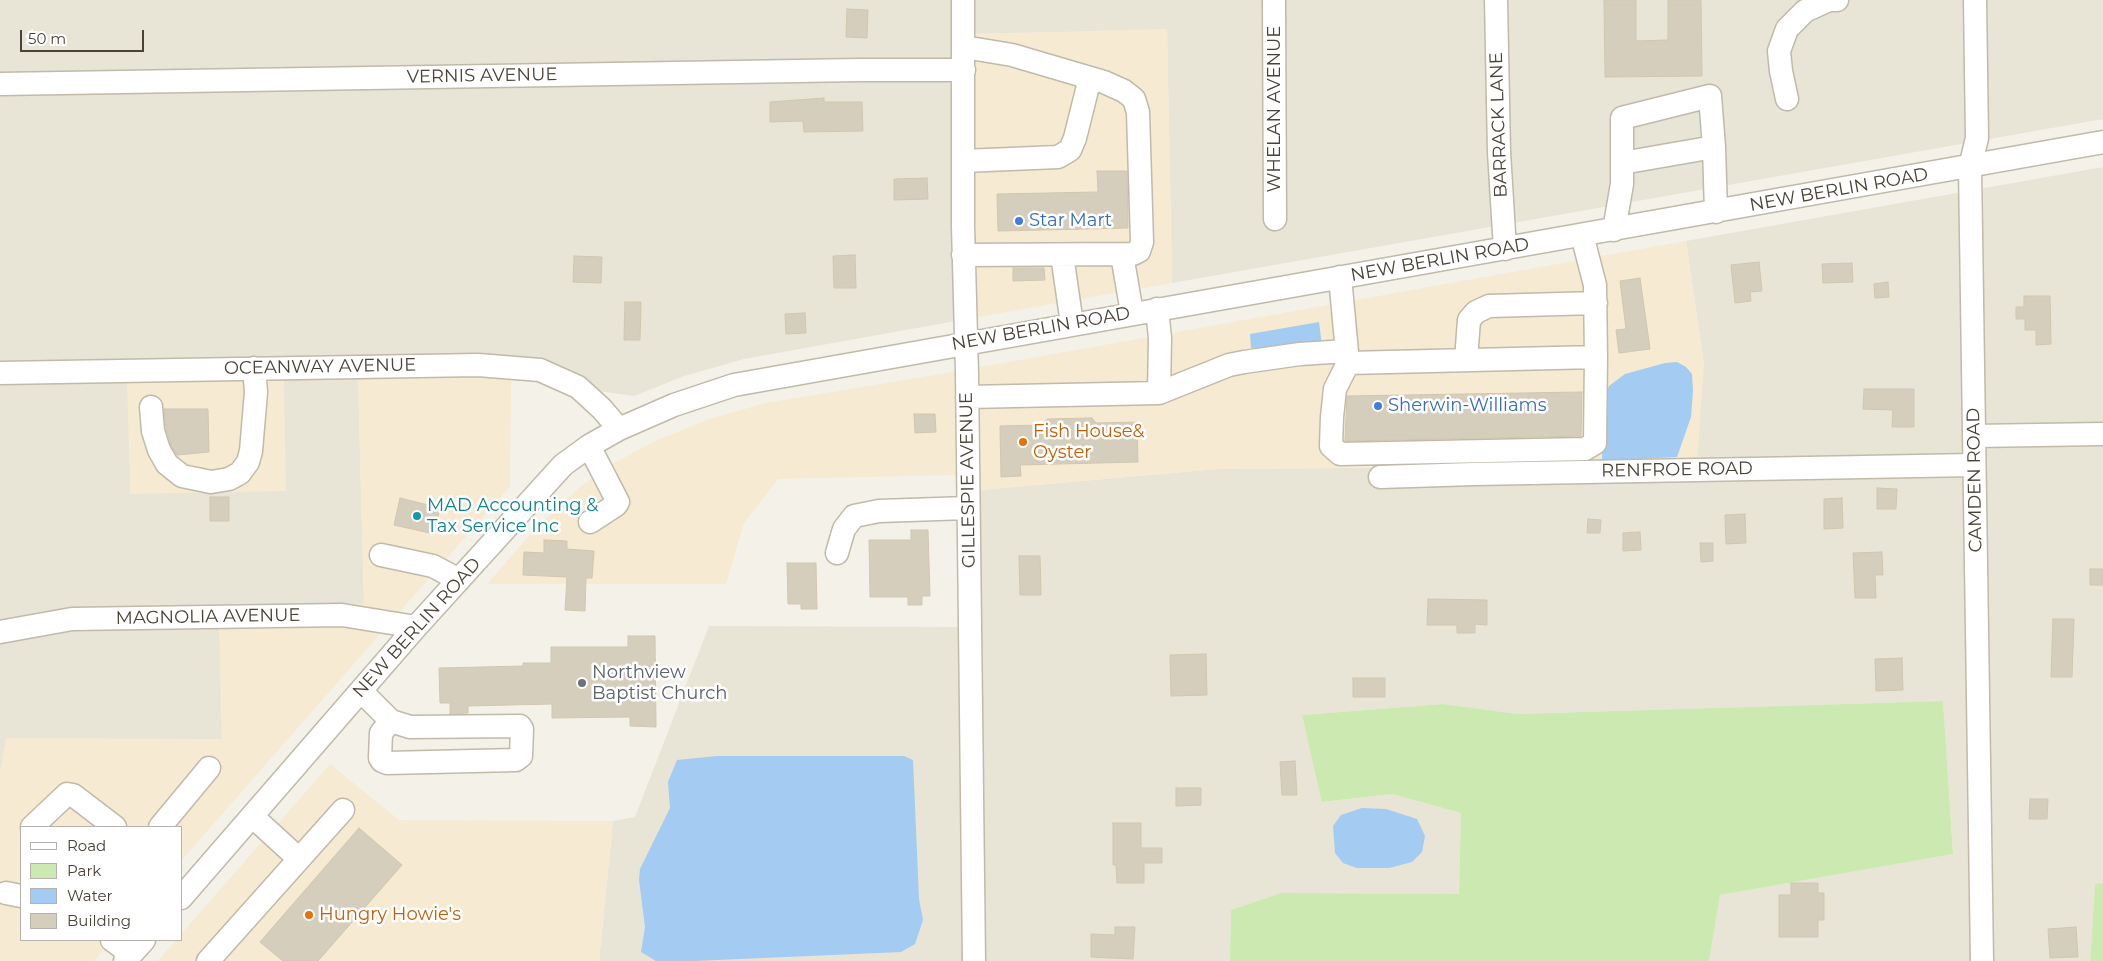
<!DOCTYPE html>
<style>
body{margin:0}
#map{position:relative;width:2103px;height:961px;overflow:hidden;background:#f4f1e8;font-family:Montserrat,sans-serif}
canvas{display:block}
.legend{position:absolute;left:20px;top:826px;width:162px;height:115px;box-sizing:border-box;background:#fff;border:1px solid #b6b3af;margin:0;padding:6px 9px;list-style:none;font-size:15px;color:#484237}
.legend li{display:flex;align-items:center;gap:10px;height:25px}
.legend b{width:25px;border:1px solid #b6b3af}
.scale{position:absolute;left:20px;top:30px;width:124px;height:22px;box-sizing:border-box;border:2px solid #484237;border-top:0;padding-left:6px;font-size:15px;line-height:18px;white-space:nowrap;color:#484237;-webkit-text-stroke:4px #fff;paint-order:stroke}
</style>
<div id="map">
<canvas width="2103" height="961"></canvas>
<ul class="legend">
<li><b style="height:6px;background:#fff"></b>Road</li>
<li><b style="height:14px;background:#cbe9b1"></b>Park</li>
<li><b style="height:14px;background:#a4cbf1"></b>Water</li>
<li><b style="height:14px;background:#d6cebd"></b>Building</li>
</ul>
<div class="scale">50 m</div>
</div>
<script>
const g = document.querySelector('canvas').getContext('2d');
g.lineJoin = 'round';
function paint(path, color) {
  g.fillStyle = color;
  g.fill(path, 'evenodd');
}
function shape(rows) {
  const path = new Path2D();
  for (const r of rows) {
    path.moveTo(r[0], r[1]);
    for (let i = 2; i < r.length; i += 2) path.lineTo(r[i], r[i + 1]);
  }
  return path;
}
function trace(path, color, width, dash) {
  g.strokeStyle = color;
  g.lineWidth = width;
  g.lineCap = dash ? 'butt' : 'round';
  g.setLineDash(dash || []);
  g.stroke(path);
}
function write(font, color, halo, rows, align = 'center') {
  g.font = font + ' Montserrat,sans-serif';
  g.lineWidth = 5;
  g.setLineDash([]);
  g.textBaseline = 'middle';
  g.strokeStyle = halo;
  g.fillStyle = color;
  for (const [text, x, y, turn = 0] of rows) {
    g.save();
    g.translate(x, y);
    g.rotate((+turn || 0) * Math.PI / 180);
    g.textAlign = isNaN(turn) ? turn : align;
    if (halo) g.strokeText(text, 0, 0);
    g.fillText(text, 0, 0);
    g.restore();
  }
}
const residential = shape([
 [0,0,2103,0,2103,119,1172,283,1167,30,970,34,978,317,744,359,684,376,634,396,511,379,358,376,364,605,219,610,222,740,7,738,0,772],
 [2103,167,2103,883,2095,884,2090,961,1709,961,1720,895,1953,854,1943,701,1518,714,1443,704,1302,715,1323,802,1392,794,1461,813,1459,894,1281,893,1231,910,1230,961,599,961,613,821,635,817,709,626,962,627,956,492,1218,469,1598,466,1704,365,1686,241]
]);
const commercial = shape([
 [1167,29,1172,283,978,317,970,34],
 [1686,241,1704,365,1697,464,1218,469,956,492,955,475,778,479,744,523,726,584,487,584,535,529,580,487,609,466,655,441,709,419,766,403,953,372],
 [358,376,511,379,510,486,181,861,181,827,21,827,21,940,112,940,94,961,0,961,0,772,6,738,222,739,219,610,364,604],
 [284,379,286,491,130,494,127,382],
 [330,764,399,820,613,821,599,961,158,961,176,940,181,940,181,934]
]);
const green = shape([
 [1943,701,1953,854,1720,895,1709,961,1230,961,1231,910,1281,893,1459,894,1461,813,1392,794,1322,802,1302,715,1443,704,1518,714],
 [2103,883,2103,961,2090,961,2095,884]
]);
const water = shape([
 [1319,322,1322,346,1285,344,1285,347,1251,348,1250,334],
 [1677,362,1686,367,1692,374,1693,391,1691,417,1677,457,1602,461,1602,439,1606,393,1609,386,1625,374,1665,363],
 [717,756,904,756,913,760,919,899,923,920,915,944,901,952,694,961,656,961,641,952,645,927,639,880,640,869,670,808,668,782,677,760],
 [1362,808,1386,809,1417,819,1425,836,1422,852,1412,862,1389,868,1357,868,1343,863,1335,853,1333,826,1341,815]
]);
const building = shape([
 [1604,0,1636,0,1636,41,1668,40,1668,0,1701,0,1702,76,1605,77,1604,0],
 [847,9,868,10,867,38,846,37,847,9],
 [824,98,824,102,862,102,863,131,804,132,803,121,770,122,770,102,824,98],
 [1097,171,1127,171,1128,228,998,231,997,194,1098,192,1097,171],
 [927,178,928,199,894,200,894,179,927,178],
 [855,255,856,288,834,288,833,256,855,255],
 [574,256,602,257,601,283,573,282,574,256],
 [1759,262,1762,291,1750,292,1751,301,1735,303,1731,265,1759,262],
 [1852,263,1853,282,1823,283,1822,264,1852,263],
 [1013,268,1044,268,1045,280,1013,281,1013,268],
 [1640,278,1650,349,1619,353,1616,330,1626,329,1620,281,1640,278],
 [1888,282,1889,297,1875,298,1874,284,1888,282],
 [2024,296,2050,296,2051,344,2036,345,2036,330,2025,330,2025,319,2016,319,2016,307,2024,307,2024,296],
 [625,302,641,302,640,340,624,340,625,302],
 [805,313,806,333,786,334,785,314,805,313],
 [1864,389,1914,389,1914,427,1892,427,1893,410,1863,409,1864,389],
 [1582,392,1581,436,1345,441,1347,396,1582,392],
 [164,409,208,409,209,452,177,455,171,445,166,428,164,409],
 [914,414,935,414,936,432,915,433,914,414],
 [1092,418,1096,423,1137,422,1138,462,1020,465,1021,476,1001,477,1000,426,1042,425,1047,419,1092,418],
 [1877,488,1897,489,1896,509,1877,509,1877,488],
 [210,497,229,497,229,521,210,521,210,497],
 [400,498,440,508,434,534,394,525,400,498],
 [1842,498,1843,528,1824,529,1824,499,1842,498],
 [1745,514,1746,543,1726,544,1725,515,1745,514],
 [1588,519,1601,520,1600,533,1587,533,1588,519],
 [911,530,928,530,930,596,922,596,922,605,908,605,908,597,870,597,869,540,911,540,911,530],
 [1640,532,1641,550,1623,551,1623,533,1640,532],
 [544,540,567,541,567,549,594,551,592,578,586,578,585,611,565,610,567,577,523,575,524,552,544,553,544,540],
 [1700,543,1713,543,1713,561,1701,562,1700,543],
 [1882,552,1883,575,1875,575,1876,598,1855,598,1853,553,1882,552],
 [1019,556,1040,556,1041,595,1020,595,1019,556],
 [787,563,816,563,817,609,801,609,801,604,788,604,787,563],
 [2090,569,2103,569,2103,585,2090,585,2090,569],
 [1428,599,1487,600,1487,625,1475,624,1475,633,1457,633,1457,625,1427,625,1428,599],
 [2053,619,2074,619,2072,677,2051,677,2053,619],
 [628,636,655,636,656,727,630,726,630,717,552,718,552,704,468,706,468,713,450,714,450,703,440,703,439,668,523,666,523,663,551,663,551,647,628,647,628,636],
 [1206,654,1207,695,1171,696,1170,655,1206,654],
 [1902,658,1903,690,1876,691,1875,659,1902,658],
 [1353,678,1385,678,1385,697,1353,697,1353,678],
 [1295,761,1297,795,1282,795,1280,762,1295,761],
 [1176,788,1201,788,1201,805,1176,806,1176,788],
 [2030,799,2048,799,2047,819,2029,819,2030,799],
 [1113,823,1141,823,1141,848,1162,848,1162,863,1144,863,1144,883,1117,883,1116,865,1113,865,1113,823],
 [359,828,402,865,318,961,283,961,260,942,359,828],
 [1791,883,1818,883,1818,893,1824,893,1824,920,1818,920,1818,937,1779,937,1779,895,1791,895,1791,883],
 [1115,927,1135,927,1133,959,1091,957,1091,934,1115,935,1115,927],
 [2076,927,2078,957,2050,958,2048,929,2076,927]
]);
const minor = shape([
 [963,0,963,226,967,373,974,961],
 [1274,0,1275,219],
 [1496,0,1499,152,1505,249],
 [1975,0,1977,138,1970,167,1982,961],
 [0,84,859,70,964,70],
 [1787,99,1781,71,1779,51,1787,29,1805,11,1829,0,1837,0],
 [1714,147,1622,163,1622,118,1710,96,1714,147,1716,212],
 [963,161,1058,157,1070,150,1075,138,1090,78],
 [1614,230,1622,184,1622,163],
 [963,255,1133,254,1139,251,1142,242,1138,112,1134,99,1124,91,1104,82,1012,55,964,47],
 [1062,255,1072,324],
 [1122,255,1132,313],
 [1340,277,1348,363,1596,357,1595,285,1582,235],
 [1466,360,1469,320,1476,312,1489,306,1596,303],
 [1348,363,1335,389,1332,417,1331,446,1340,454,1585,449,1595,443,1596,357],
 [0,373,478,365,540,370,578,387,602,409,619,429],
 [1159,393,1229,365,1244,362,1300,354,1347,351],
 [967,397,1159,393,1160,338,1157,309],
 [151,407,153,431,159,450,167,464,182,476,211,482,229,479,240,473,248,462,251,451,256,392,254,368],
 [1974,436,2103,434],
 [589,446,618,502,616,505,590,522],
 [1380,477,1474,474,1974,465],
 [837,553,844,529,854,516,879,511,968,508],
 [381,555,433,566,459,580],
 [0,632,72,619,342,615,416,627],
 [361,691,391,721,410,727,520,726,522,729,521,756,516,760,387,763,382,761,380,758,381,733,391,721],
 [252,816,299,859],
 [32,827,67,794,73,795,115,827],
 [160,827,209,768],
 [6,893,21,896],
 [181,898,416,627,563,465,589,446,619,429,674,405,734,385,2103,142],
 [112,940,131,954],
 [125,961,144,940],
 [208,961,343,810]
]);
const markers = [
 [1019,221,5,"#3f7fe0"],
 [1378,406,5,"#3f7fe0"],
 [1023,442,5,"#e8710a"],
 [417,516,5,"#0f9aa8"],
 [582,683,5,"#6b7280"],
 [309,915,5,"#e8710a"]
];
const streetNames = [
 ["VERNIS AVENUE",482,76,-1],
 ["WHELAN AVENUE",1275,109,-90],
 ["BARRACK LANE",1499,125,-92],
 ["NEW BERLIN ROAD",1839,190,-10],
 ["NEW BERLIN ROAD",1440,260,-10],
 ["NEW BERLIN ROAD",1041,329,-10],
 ["OCEANWAY AVENUE",320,367,-1],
 ["RENFROE ROAD",1677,470,-1],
 ["GILLESPIE AVENUE",968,480,-91],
 ["CAMDEN ROAD",1975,480,-91],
 ["MAGNOLIA AVENUE",208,617,-1],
 ["NEW BERLIN ROAD",417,628,-48]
];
const shopNames = [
 ["Star Mart",1029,221],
 ["Sherwin-Williams",1388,406]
];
const foodNames = [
 ["Fish House&",1033,432],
 ["Oyster",1033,453],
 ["Hungry Howie's",319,915]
];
const cultureNames = [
 ["MAD Accounting &",427,506],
 ["Tax Service Inc",427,527]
];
const worshipNames = [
 ["Northview",592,673],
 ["Baptist Church",592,694]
];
paint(residential, '#e8e4d6');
paint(commercial, '#f6ead3');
paint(green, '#cbe9b1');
paint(water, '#a4cbf1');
paint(building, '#d6cebd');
trace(building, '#d1c7b0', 1);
trace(minor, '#c0baaa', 25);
trace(minor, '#fff', 22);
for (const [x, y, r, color] of markers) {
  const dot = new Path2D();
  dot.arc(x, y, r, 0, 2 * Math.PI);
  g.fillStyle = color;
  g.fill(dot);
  trace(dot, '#fff', 2);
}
write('18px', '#484237', '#fff', streetNames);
write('18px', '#366cbe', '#fff', shopNames, 'left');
write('18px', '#c56008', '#fff', foodNames, 'left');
write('18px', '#0d838f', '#fff', cultureNames, 'left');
write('18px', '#5b616d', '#fff', worshipNames, 'left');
</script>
